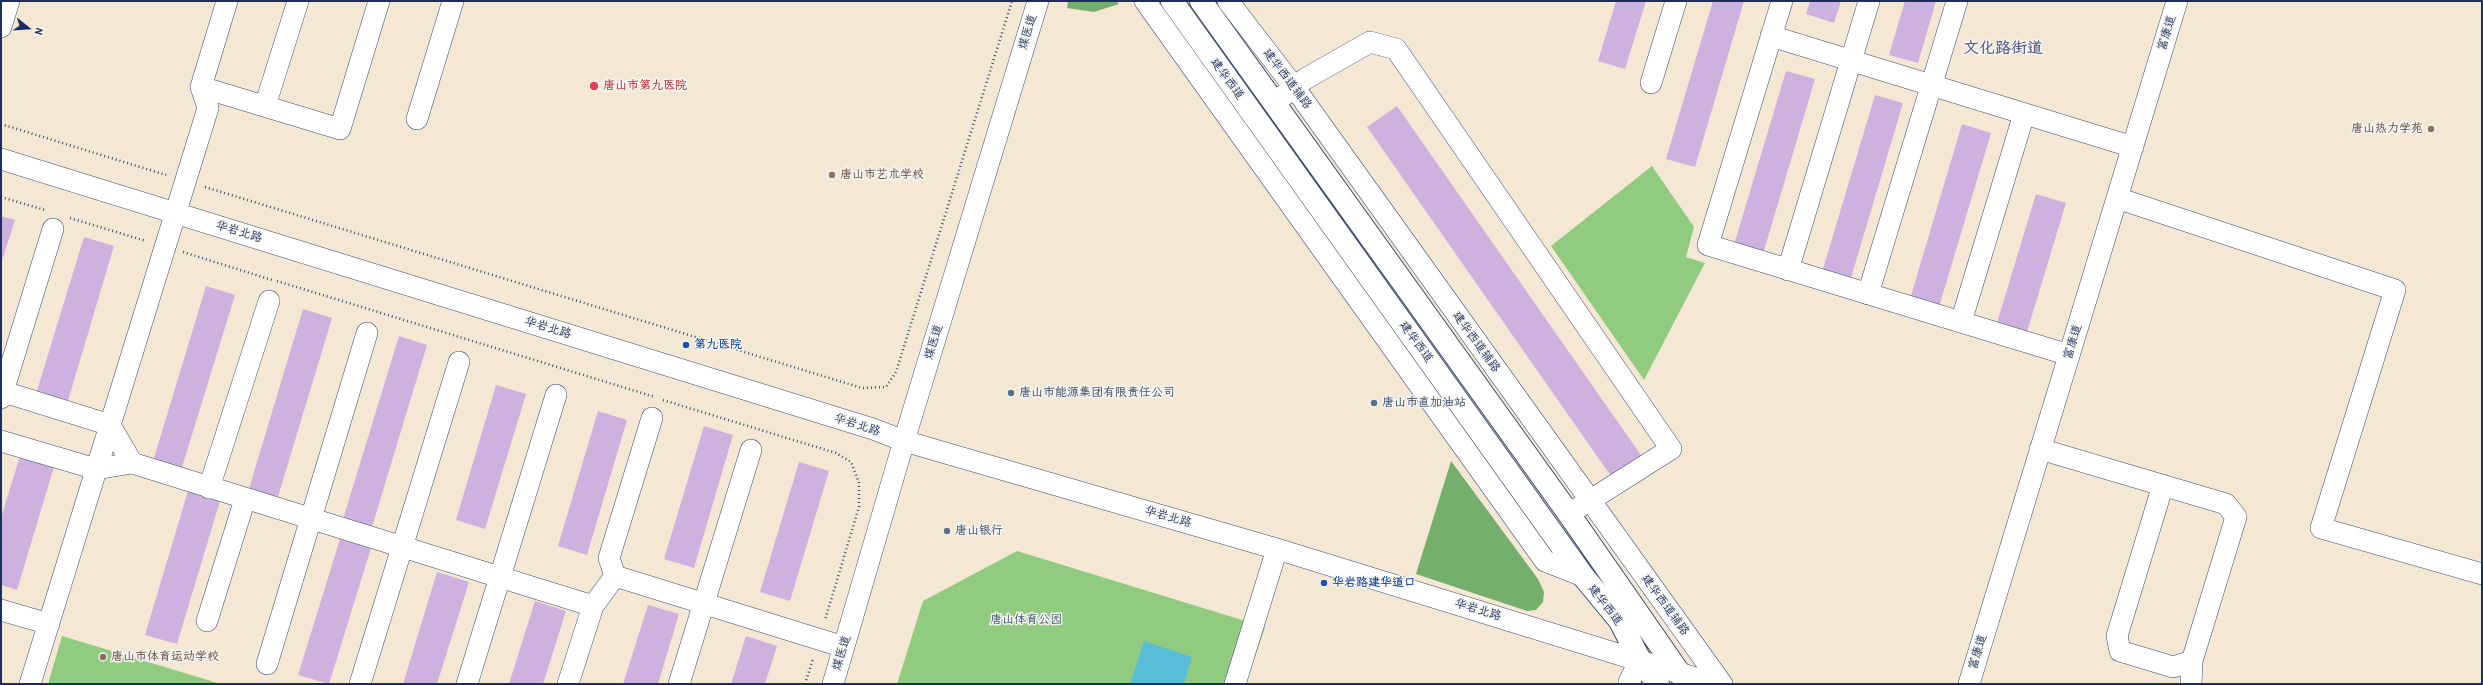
<!DOCTYPE html>
<meta charset="utf-8">
<style>
body{margin:0}
#map{position:relative;width:2483px;height:685px;overflow:hidden;background:#f4e8d5;font-family:"Patrick Hand",sans-serif}
canvas{display:block}
.frame{position:absolute;inset:0;border:2px solid #1b2f5e;pointer-events:none}
.north{position:absolute;left:8px;top:8px;width:40px;height:40px;-webkit-text-stroke:3px #f6f6f2;paint-order:stroke;rotate:107deg;font-size:11px;font-weight:700;line-height:16px;text-align:center;color:#1b2f5e}
.north::after{content:'';display:block;margin:auto;width:14px;height:18px;background:#1b2f5e;clip-path:polygon(50% 0,100% 100%,50% 72%,0 100%)}
</style>
<div id="map">
<canvas width="2483" height="685"></canvas>
<div class="frame"></div>
<div class="north">N</div>
</div>
<script>
const g = document.querySelector('canvas').getContext('2d');
g.lineJoin = 'round';
function paint(path, color) {
  g.fillStyle = color;
  g.fill(path, 'evenodd');
}
function shape(rows) {
  const path = new Path2D();
  for (const r of rows) {
    path.moveTo(r[0], r[1]);
    for (let i = 2; i < r.length; i += 2) path.lineTo(r[i], r[i + 1]);
  }
  return path;
}
function trace(path, color, width, dash) {
  g.strokeStyle = color;
  g.lineWidth = width;
  g.lineCap = dash ? 'butt' : 'round';
  g.setLineDash(dash || []);
  g.stroke(path);
}
function write(font, color, halo, rows, align = 'center') {
  g.font = font + ' "Patrick Hand","LXGW WenKai TC",sans-serif';
  g.lineWidth = 3;
  g.setLineDash([]);
  g.textBaseline = 'middle';
  g.strokeStyle = halo;
  g.fillStyle = color;
  for (const [text, x, y, turn = 0] of rows) {
    g.save();
    g.translate(x, y);
    g.rotate((+turn || 0) * Math.PI / 180);
    g.textAlign = isNaN(turn) ? turn : align;
    if (halo) g.strokeText(text, 0, 0);
    g.fillText(text, 0, 0);
    g.restore();
  }
}
const green = shape([
 [1652,166,1694,227,1686,257,1705,263,1644,380,1551,246],
 [1017,551,1265,627,1246,684,897,684,923,601],
 [62,636,221,684,48,684]
]);
const forest = shape([
 [1068,1,1117,1,1119,4,1094,12,1067,8],
 [1451,461,1538,579,1544,592,1543,602,1536,610,1527,611,1416,574]
]);
const water = shape([
 [1144,641,1192,657,1184,684,1130,684]
]);
const building = shape([
 [1616,1,1646,1,1625,69,1598,61],
 [1713,1,1744,1,1695,167,1666,159],
 [1810,1,1841,1,1834,23,1806,14],
 [1905,1,1936,1,1918,63,1889,55],
 [1786,71,1815,79,1763,254,1734,245],
 [1875,95,1903,103,1851,278,1823,269],
 [1397,106,1643,458,1613,479,1367,127],
 [1962,124,1991,133,1939,307,1910,299],
 [2036,194,2066,203,2026,335,1996,326],
 [1,216,15,220,1,264],
 [84,237,114,246,67,404,36,394],
 [206,286,235,295,179,477,151,468],
 [303,309,332,318,277,500,248,492],
 [399,336,427,345,372,527,343,519],
 [496,385,526,394,485,529,456,520],
 [598,411,627,420,587,555,558,546],
 [704,426,733,435,694,568,664,559],
 [20,456,54,467,17,590,1,585,1,518],
 [799,462,829,471,790,601,760,592],
 [188,491,220,501,177,644,145,635],
 [340,539,371,548,329,684,298,675],
 [437,572,469,582,437,684,403,684],
 [535,601,566,611,543,684,509,684],
 [648,605,679,614,658,684,623,684],
 [746,636,777,646,765,684,731,684]
]);
const path = shape([
 [1,124,166,175],
 [205,187,862,388,886,387,896,372,1012,1],
 [1,197,45,210],
 [70,218,146,241],
 [183,252,272,280],
 [277,281,655,397],
 [663,400,836,453,851,462,859,483,859,507,825,620],
 [805,684,813,659]
]);
const minor = shape([
 [227,1,201,87,340,129,379,1],
 [1145,1,1545,561,1583,576],
 [1228,1,1294,87,1722,684],
 [1782,1,1708,245,2069,355],
 [1,27,9,1],
 [1771,36,2133,147],
 [1651,83,1676,1],
 [1283,96,1305,79,1370,42,1396,49,1671,449,1578,508],
 [265,106,298,1],
 [417,119,453,1],
 [1,159,873,429,904,441,1277,549,1715,684],
 [2117,198,2395,290,2321,528,2482,574],
 [1788,270,1869,1],
 [1868,294,1957,1],
 [1961,322,2024,114],
 [1,391,110,425,132,463],
 [1,398,53,229],
 [1,441,96,469,132,463,593,606,615,576,844,647],
 [2040,449,2226,504,2236,517,2192,661,2191,684],
 [2163,485,2117,636,2120,651,2173,667,2192,661],
 [209,488,269,301],
 [615,576,609,558,652,418],
 [1,610,49,624],
 [207,621,245,499],
 [267,664,367,333],
 [30,684,208,108,201,87],
 [360,684,459,362],
 [467,684,556,395],
 [568,684,593,606],
 [679,684,751,450],
 [833,684,904,441,1038,1],
 [1235,684,1277,549],
 [1630,684,1629,682,1640,660],
 [1969,684,2177,1]
]);
const major = shape([
 [1172,1,1583,576,1620,621,1640,660,1658,684],
 [1201,1,1569,514,1687,684]
]);
const markers = [
 [594,86,5,"#e0444e"],
 [2431,129,4,"#8d6e63"],
 [832,175,4,"#8d6e63"],
 [686,345,4,"#1a4fb4"],
 [1011,393,4,"#5c6f8a"],
 [1374,403,4,"#5c6f8a"],
 [947,531,4,"#5c6f8a"],
 [1324,583,4,"#1a4fb4"],
 [103,657,4,"#8d6e63"]
];
const streetNames = [
 ["煤医道",1028,32,-73],
 ["富康道",2167,33,-73],
 ["建华西道",1227,79,54],
 ["建华西道辅路",1287,79,53],
 ["华岩北路",239,232,17],
 ["华岩北路",548,328,17],
 ["煤医道",934,342,-73],
 ["建华西道",1416,342,54],
 ["建华西道辅路",1476,342,54],
 ["富康道",2073,342,-73],
 ["华岩北路",857,425,18],
 ["华岩北路",1168,517,16],
 ["建华西道",1605,605,52],
 ["建华西道辅路",1665,605,54],
 ["华岩北路",1478,610,17],
 ["富康道",1978,652,-73],
 ["煤医道",842,653,-73]
];
const healthNames = [
 ["唐山市第九医院",603,86]
];
const educationNames = [
 ["唐山热力学苑",2423,129,"right"],
 ["唐山市艺术学校",840,175],
 ["唐山市体育运动学校",111,657]
];
const transitNames = [
 ["第九医院",694,345],
 ["华岩路建华道口",1332,583]
];
const serviceNames = [
 ["唐山市能源集团有限责任公司",1019,393],
 ["唐山市直加油站",1382,403],
 ["唐山银行",955,531]
];
const parkNames = [
 ["唐山体育公园",1026,620]
];
const districtNames = [
 ["文化路街道",2003,49]
];
paint(green, '#90cb80');
paint(forest, '#74af6e');
paint(water, '#59bed7');
paint(building, '#ceb1de');
trace(minor, '#3c4b70', 22);
trace(major, '#3c4b70', 24);
trace(path, '#3c4b70', 2.5, [1, 3]);
trace(minor, '#fff', 21);
trace(major, '#fff', 22);
for (const [x, y, r, color] of markers) {
  const dot = new Path2D();
  dot.arc(x, y, r, 0, 2 * Math.PI);
  g.fillStyle = color;
  g.fill(dot);
  trace(dot, '#f6f6f2', 1.5);
}
write('12px', '#1b2f5e', '#f6f6f2', streetNames);
write('bold 12px', '#be3a42', '#f6f6f2', healthNames, 'left');
write('bold 12px', '#785e54', '#f6f6f2', educationNames, 'left');
write('bold 12px', '#164399', '#f6f6f2', transitNames, 'left');
write('bold 12px', '#4e5e75', '#f6f6f2', serviceNames, 'left');
write('12px', '#385666', '#f6f6f2', parkNames);
write('bold 16px', '#5a5c8b', '#f6f6f2', districtNames);
</script>
